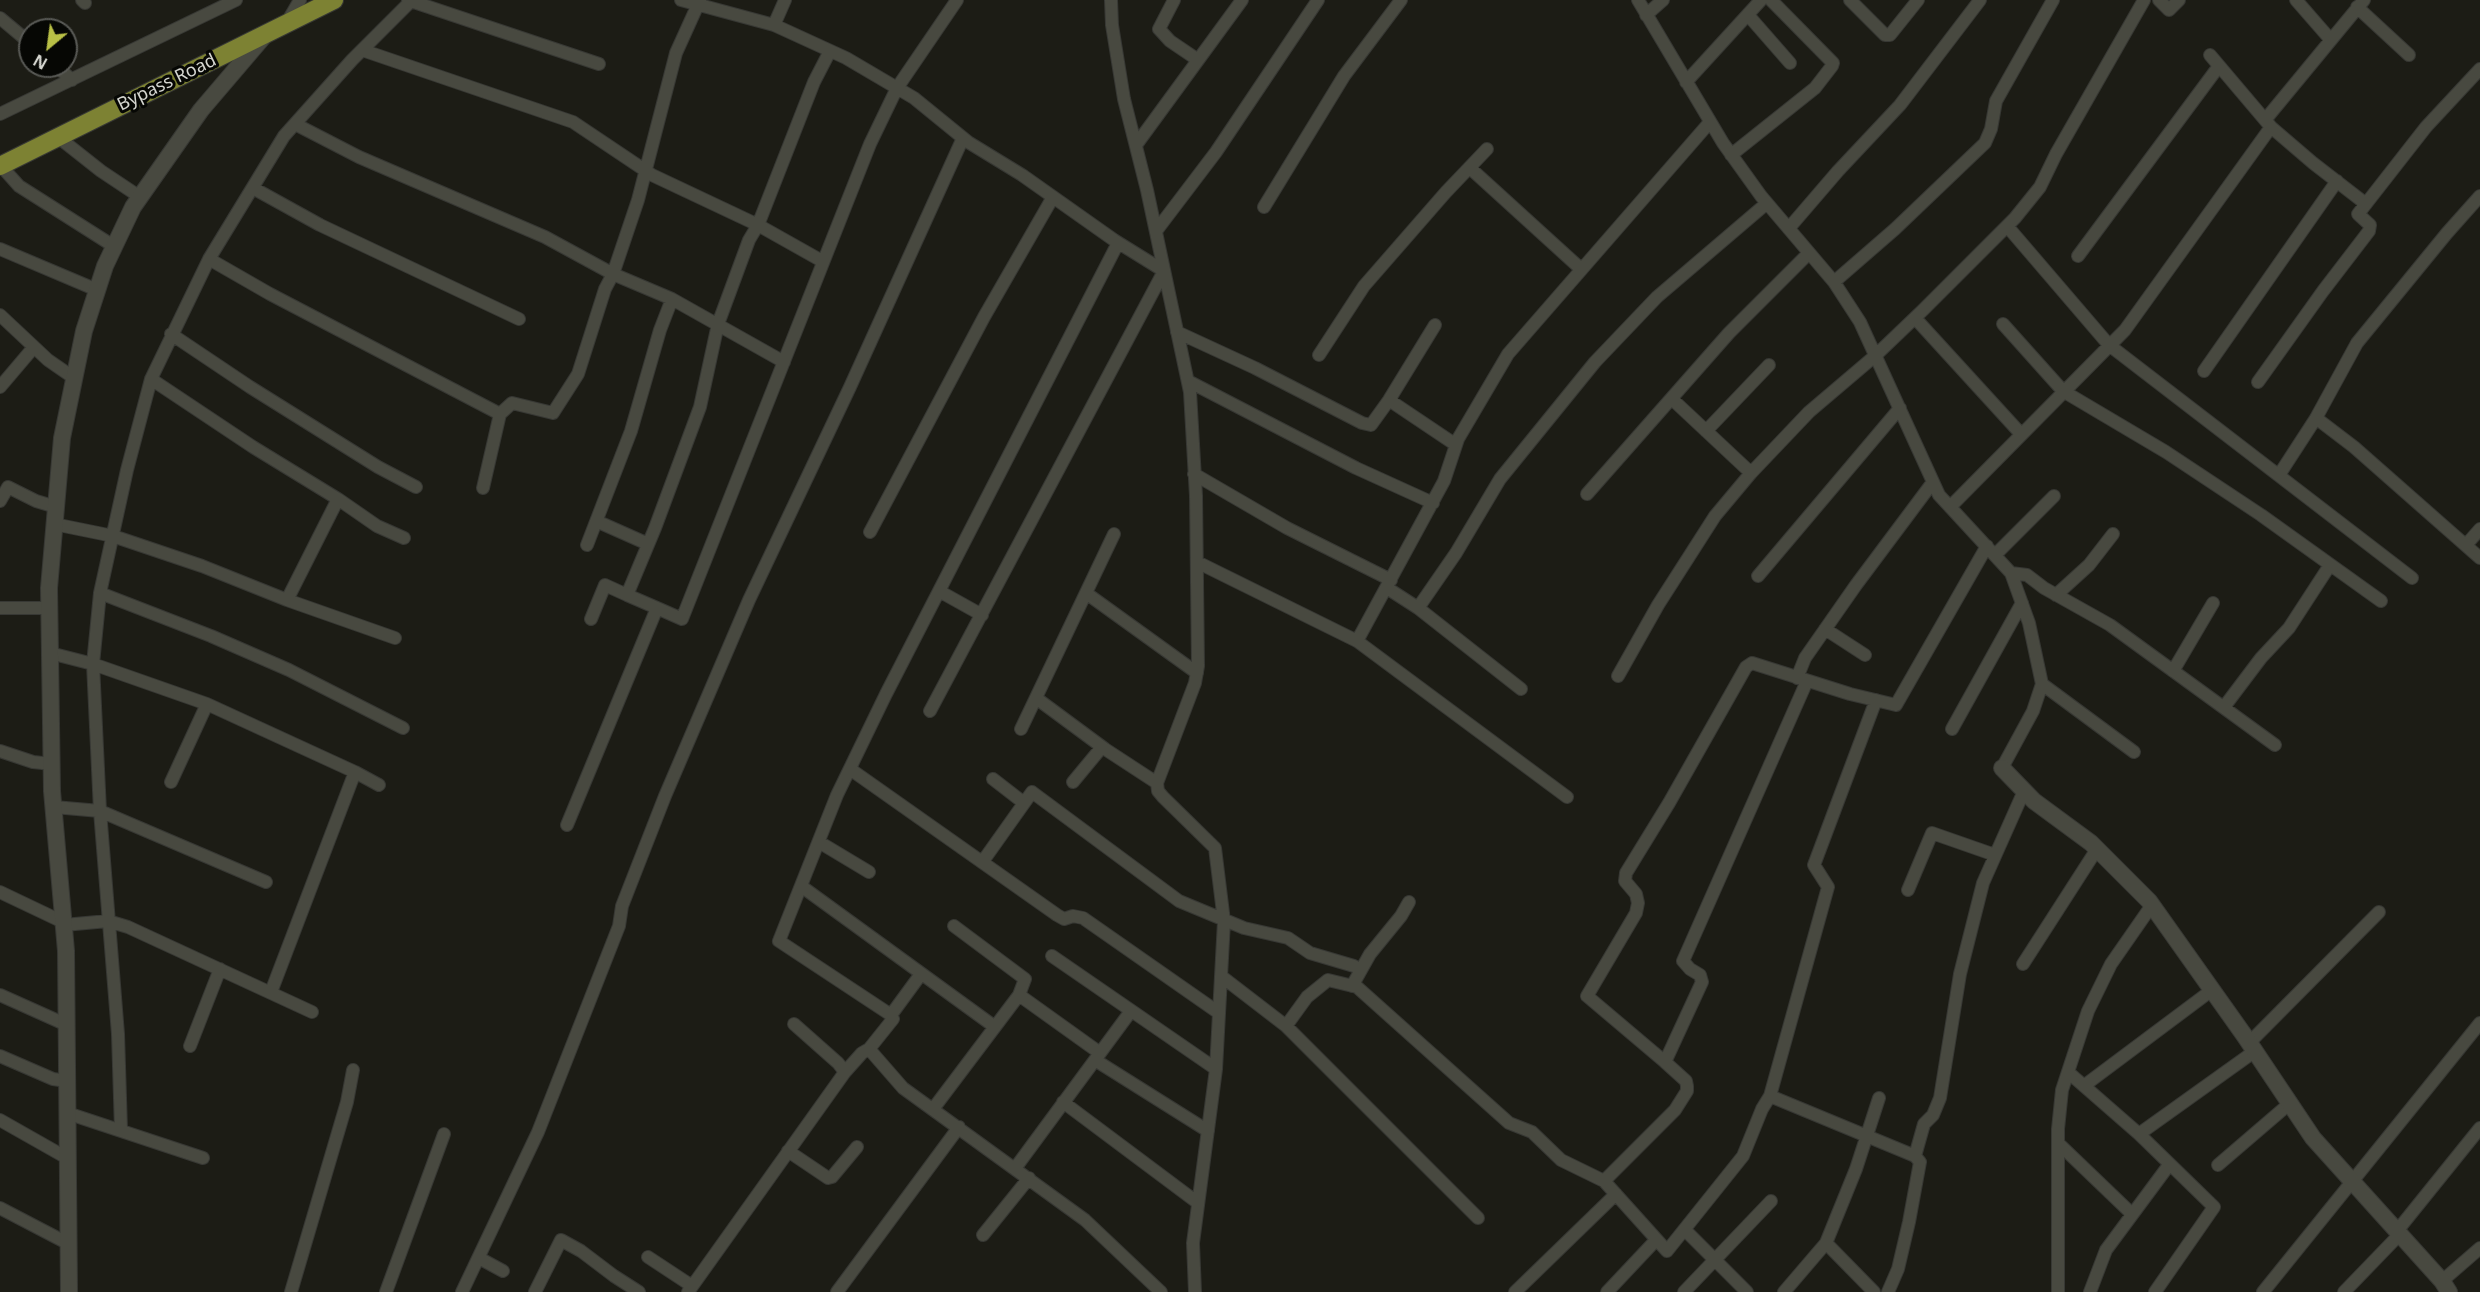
<!DOCTYPE html>
<style>
body{margin:0}
#map{position:relative;width:2480px;height:1292px;overflow:hidden;background:#1c1c15;font-family:"Noto Sans",sans-serif}
canvas{display:block}
.north{position:absolute;left:18px;top:18px;width:60px;height:60px;box-sizing:border-box;background:#060704;border:2px solid #585955;border-radius:50%;rotate:209deg;font-size:16px;font-weight:700;line-height:24px;text-align:center;color:#d4d5cf}
.north::after{content:'';display:block;margin:auto;width:21px;height:27px;background:#b9c046;clip-path:polygon(50% 0,100% 100%,50% 72%,0 100%)}
</style>
<div id="map">
<canvas width="2480" height="1292"></canvas>
<div class="north">N</div>
</div>
<script>
const g = document.querySelector('canvas').getContext('2d');
g.lineJoin = 'round';
function shape(rows) {
  const path = new Path2D();
  for (const r of rows) {
    path.moveTo(r[0], r[1]);
    for (let i = 2; i < r.length; i += 2) path.lineTo(r[i], r[i + 1]);
  }
  return path;
}
function trace(path, color, width, dash) {
  g.strokeStyle = color;
  g.lineWidth = width;
  g.lineCap = dash ? 'butt' : 'round';
  g.setLineDash(dash || []);
  g.stroke(path);
}
function write(font, color, halo, rows, align = 'center') {
  g.font = font + ' "Noto Sans",sans-serif';
  g.lineWidth = 6;
  g.setLineDash([]);
  g.textBaseline = 'middle';
  g.strokeStyle = halo;
  g.fillStyle = color;
  for (const [text, x, y, turn = 0] of rows) {
    g.save();
    g.translate(x, y);
    g.rotate((+turn || 0) * Math.PI / 180);
    g.textAlign = isNaN(turn) ? turn : align;
    if (halo) g.strokeText(text, 0, 0);
    g.fillText(text, 0, 0);
    g.restore();
  }
}
const street = shape([
 [82,0,85,3],
 [408,0,599,64],
 [681,0,774,25,846,58,914,98,968,142,1022,175,1114,240,1164,271,930,711],
 [1111,0,1112,25,1124,99,1147,190,1190,392,1196,496,1198,666,1195,683,1157,783,1158,791,1163,797,1215,848,1224,921,1216,1069,1193,1243,1195,1292],
 [1174,0,1159,29,1170,41,1198,60],
 [1638,0,1723,143,1761,196,1834,282,1860,322,1939,495,2011,573,2029,623,2042,684,2033,711,2002,768],
 [1850,0,1885,35,1890,35,1918,0],
 [2159,0,2169,10,2179,0],
 [2296,0,2330,39],
 [2357,7,2409,55],
 [1646,15,1663,0],
 [1748,15,1790,63],
 [0,18,30,43],
 [286,24,300,0],
 [774,25,785,0],
 [362,50,573,122,652,175,758,225,822,261],
 [2210,55,2271,127,2313,163,2366,204],
 [56,66,72,80],
 [1686,82,1761,0],
 [0,114,236,0],
 [2265,120,2364,0],
 [295,124,359,157,545,237,613,274,672,299,784,362],
 [58,137,101,171,140,197],
 [1136,145,1242,0],
 [1731,155,1815,88,1832,66,1833,63,1771,0],
 [1,166,19,186,115,247],
 [1470,168,1581,269],
 [253,188,320,225,519,319],
 [1264,207,1344,76,1401,0],
 [2007,226,2109,345,2412,578],
 [1789,228,1838,171,1900,105,1980,0],
 [1156,231,1216,152,1318,0],
 [1118,243,886,694,837,795,779,941,891,1015,893,1019,869,1049,903,1088,1085,1220,1161,1292],
 [0,249,97,290],
 [2078,256,2219,66],
 [209,259,270,294,500,414,483,488],
 [1834,282,1895,229,1985,143,1991,129,1996,101,2053,0],
 [0,315,48,360,74,378],
 [1915,318,2021,434],
 [2003,324,2063,391,2166,452,2261,515,2381,601],
 [1177,332,1255,368,1362,423,1371,425,1389,400,1435,325],
 [171,334,250,387,378,467,416,487],
 [1319,355,1364,286,1446,192,1487,149],
 [2204,371,2337,181],
 [151,379,253,447,338,499,287,600],
 [1188,381,1356,468,1433,503],
 [2258,382,2323,291,2369,231,2370,225,2358,214,2426,127,2480,69],
 [0,387,34,347],
 [1672,399,1751,473],
 [1389,400,1456,445],
 [500,414,512,403,553,413,578,374,605,289,613,274,638,200,676,53,700,0],
 [2316,418,2354,447,2480,558],
 [1706,431,1769,365],
 [1194,474,1287,528,1391,580],
 [2279,475,2316,418,2357,343,2447,233,2480,196],
 [1587,494,1729,333,1809,253],
 [338,499,377,526,404,538],
 [0,501,8,487,36,501,56,507],
 [1950,507,2125,330,2271,127],
 [54,524,113,536,202,566,287,600,395,638],
 [603,524,648,544],
 [870,532,984,317,1053,197],
 [587,545,631,431,660,330,672,299],
 [2466,545,2480,529],
 [1995,555,2054,496],
 [1197,562,1357,641,1567,797],
 [2011,573,2027,575,2044,588,2110,625,2275,745],
 [1758,576,1900,408],
 [1387,588,1418,608,1521,689],
 [939,591,982,615],
 [100,593,211,636,289,670,403,728],
 [1086,593,1197,673],
 [2056,595,2089,565,2113,534],
 [0,608,49,608],
 [657,608,627,595,655,528,700,407,718,324,749,240,758,225,814,82,830,51],
 [1418,608,1456,553,1500,479,1595,362,1657,297,1767,203],
 [591,619,605,585,627,595],
 [1825,629,1865,655],
 [1357,641,1444,481,1458,439,1508,354,1710,122],
 [50,653,93,664,207,704,355,772,379,785],
 [2173,671,2213,603],
 [1618,676,1658,605,1715,516,1751,473,1809,412,1876,355,1923,310,2015,218,2040,187,2056,154,2144,0],
 [1797,678,1805,658,1856,585,1933,482],
 [2042,684,2134,752],
 [1036,698,1105,749,1157,783],
 [2224,707,2261,658,2289,628,2330,565],
 [1021,729,1114,534],
 [1952,729,2022,603],
 [0,751,33,762,52,764],
 [850,769,1057,915,1064,919,1073,916,1083,918,1219,1013],
 [993,779,1024,803],
 [171,782,207,704],
 [1073,782,1102,747],
 [54,807,100,811,266,882],
 [567,825,657,608,682,619,870,144,897,88,957,0],
 [819,842,869,872],
 [983,861,1032,792,1179,901,1244,928,1288,938,1310,953,1354,966],
 [801,886,995,1027],
 [1908,890,1932,833,1995,855],
 [0,892,63,922],
 [64,925,108,921,128,927,312,1012],
 [1052,956,1216,1069],
 [2023,964,2097,849],
 [1221,976,1286,1026,1478,1218],
 [1352,986,1370,954,1401,916,1409,902],
 [271,992,355,772],
 [0,995,67,1025],
 [1019,995,1100,1053],
 [891,1015,921,974],
 [794,1024,838,1063,845,1072],
 [1286,1026,1307,997,1328,980,1357,987,1509,1123,1532,1132,1561,1160,1604,1181,1667,1251,1743,1156,1762,1109,1770,1096,1915,1156],
 [2249,1043,2379,912],
 [190,1046,220,969],
 [0,1056,53,1079,67,1081],
 [1095,1060,1208,1131],
 [1665,1062,1702,982,1700,975,1690,969,1683,961,1807,681],
 [2068,1072,2139,1134,2214,1207,2155,1292],
 [2085,1085,2212,990],
 [1770,1096,1828,887,1814,865,1876,700],
 [1063,1102,1198,1203],
 [933,1109,1019,995,1025,979,954,926],
 [67,1113,203,1158],
 [0,1120,67,1158],
 [121,1130,118,1034,100,811,93,664,100,593,127,470,151,379,209,259,284,136,352,60,411,1],
 [2139,1134,2255,1051],
 [2058,1143,2132,1214],
 [788,1151,828,1178,832,1177,857,1147],
 [2218,1165,2289,1104],
 [1016,1167,1131,1011],
 [1604,1181,1675,1110,1687,1091,1687,1086,1686,1081,1665,1062,1587,996,1636,913,1638,903,1636,894,1625,881,1626,873,1669,803,1746,667,1752,663,1850,694,1896,705,1987,546],
 [0,1208,69,1244],
 [1685,1230,1747,1292],
 [2397,1231,2480,1128],
 [983,1235,1029,1178],
 [1826,1243,1874,1292],
 [648,1257,692,1286],
 [479,1258,503,1271],
 [2442,1281,2480,1248],
 [291,1292,347,1102,353,1070],
 [386,1292,444,1134],
 [462,1292,538,1132,619,926,622,906,665,796,749,600,850,387,963,138],
 [535,1292,561,1240,581,1251,614,1276,639,1292],
 [688,1292,845,1072,862,1053,869,1049],
 [837,1292,959,1127],
 [1515,1292,1616,1194],
 [1607,1292,1656,1240],
 [1684,1292,1771,1201],
 [1784,1292,1826,1243,1856,1169,1879,1098],
 [1888,1292,1898,1269,1909,1222,1920,1162,1915,1156,1924,1124,1933,1115,1940,1098,1960,974,1983,883,2024,791],
 [2058,1292,2058,1129,2062,1090,2088,1011,2111,964,2152,905],
 [2090,1292,2106,1250,2169,1165],
 [2263,1292,2480,1023],
 [2344,1292,2400,1234]
]);
const secondary = shape([
 [2002,768,2034,801,2091,843,2149,901,2244,1035,2313,1138,2442,1281,2449,1292],
 [69,1292,66,951,52,791,49,588,62,438,84,331,105,266,133,207,201,110,265,35]
]);
const primary = shape([
 [0,166,334,0]
]);
const streetNames = [
 ["Bypass Road",167,83,-26]
];
trace(street, '#373834', 14);
trace(secondary, '#373834', 18);
trace(primary, '#373834', 20);
trace(street, '#484940', 12);
trace(secondary, '#484940', 16);
trace(primary, '#7d8233', 18);
write('18px', '#d4d5cf', '#060704', streetNames);
</script>
